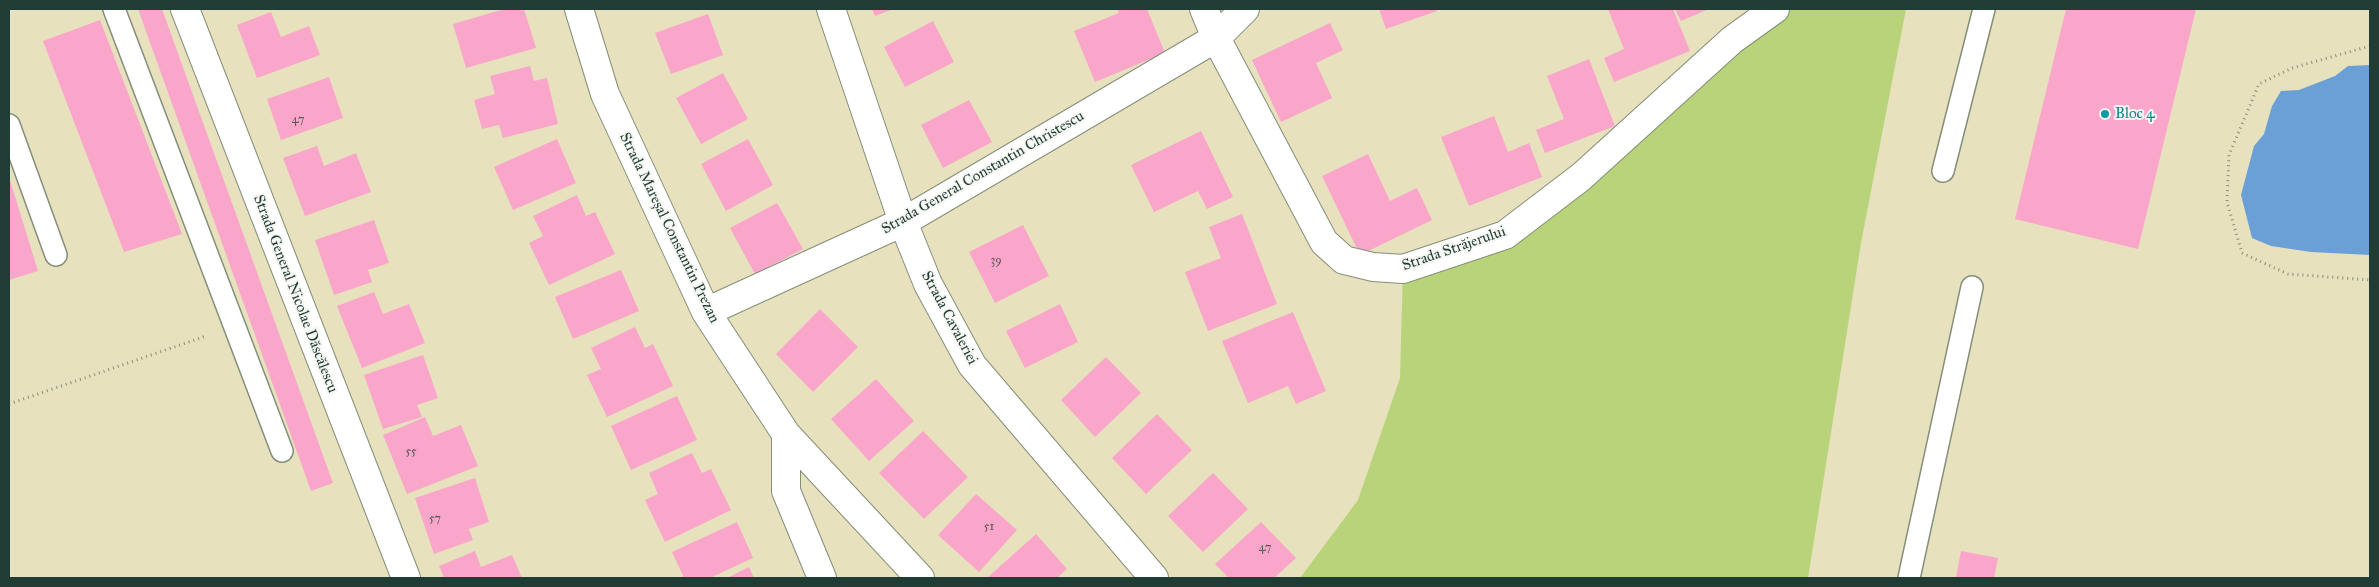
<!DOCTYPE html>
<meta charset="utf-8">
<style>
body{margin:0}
#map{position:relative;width:2379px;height:587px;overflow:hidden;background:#e7e1be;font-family:"IM FELL Great Primer",serif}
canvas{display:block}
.frame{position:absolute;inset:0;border:10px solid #1f3d34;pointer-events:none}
</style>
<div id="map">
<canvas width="2379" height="587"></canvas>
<div class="frame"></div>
</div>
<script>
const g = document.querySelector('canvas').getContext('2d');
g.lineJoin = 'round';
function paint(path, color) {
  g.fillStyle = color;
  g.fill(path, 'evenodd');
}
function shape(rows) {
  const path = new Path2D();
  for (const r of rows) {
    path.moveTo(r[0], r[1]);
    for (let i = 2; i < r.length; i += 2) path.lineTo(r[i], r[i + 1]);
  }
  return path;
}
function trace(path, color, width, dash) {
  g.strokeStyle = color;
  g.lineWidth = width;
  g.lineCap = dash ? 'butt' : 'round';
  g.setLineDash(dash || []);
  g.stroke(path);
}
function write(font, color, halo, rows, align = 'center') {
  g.font = font + ' "IM FELL Great Primer",serif';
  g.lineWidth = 4;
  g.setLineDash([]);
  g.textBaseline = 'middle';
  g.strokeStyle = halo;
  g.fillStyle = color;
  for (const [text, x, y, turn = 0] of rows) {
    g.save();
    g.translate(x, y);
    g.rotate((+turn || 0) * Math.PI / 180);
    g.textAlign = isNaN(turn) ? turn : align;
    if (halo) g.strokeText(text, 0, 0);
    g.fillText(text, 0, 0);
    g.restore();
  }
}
const green = shape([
 [1775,9,1906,9,1861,243,1808,578,1300,578,1358,500,1400,378,1403,269,1505,235]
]);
const water = shape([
 [2370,65,2370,255,2311,252,2271,246,2252,238,2241,195,2254,146,2264,134,2272,106,2281,91,2299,90,2335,76,2348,66]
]);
const building = shape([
 [138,9,162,9,333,483,311,491],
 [504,9,524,9,536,48,466,68,453,24],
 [872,9,894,9,875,16],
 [1117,9,1147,9,1165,53,1095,82,1074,31,1119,13],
 [1379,9,1436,9,1437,11,1386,29],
 [1608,9,1673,9,1690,51,1614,82,1604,58,1624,49],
 [1675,9,1709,9,1681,21],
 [2066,9,2196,9,2138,249,2015,219],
 [271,12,281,37,309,26,320,55,257,78,237,25],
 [708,14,723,55,671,74,655,33],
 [100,20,182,234,124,252,43,41],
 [933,21,954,62,905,87,884,47],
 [1330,23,1343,50,1316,63,1332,98,1281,122,1252,60],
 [1589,59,1615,126,1545,153,1536,130,1564,119,1547,76],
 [530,66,534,81,547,78,558,124,503,138,499,125,482,129,474,100,495,94,490,76],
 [723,73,748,119,701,144,676,98],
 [329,77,343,118,281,140,267,99],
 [969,100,992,142,943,168,921,125],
 [1494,116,1508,152,1529,143,1542,177,1469,206,1441,137],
 [1201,131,1233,197,1207,209,1198,191,1154,212,1131,165],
 [557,139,576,183,513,210,494,167],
 [748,139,773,185,726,211,701,164],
 [317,146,324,166,356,153,371,192,305,216,283,158],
 [1368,154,1390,201,1417,188,1432,220,1360,255,1322,176],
 [9,177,38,271,9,280],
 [577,195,586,216,595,212,615,254,549,285,529,243,543,236,533,216],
 [777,203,803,249,755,274,730,228],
 [1242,214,1277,304,1208,331,1185,272,1221,258,1209,227],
 [374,220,389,263,368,270,372,282,334,295,315,240],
 [1023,225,1049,276,995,303,969,252],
 [621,270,639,311,573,339,555,297],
 [374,292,383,314,409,304,425,343,362,368,337,306],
 [1060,304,1078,342,1025,368,1006,331],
 [820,309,858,347,813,392,776,354],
 [1293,312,1326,391,1296,404,1288,386,1248,403,1222,341],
 [635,327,645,348,653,344,673,386,607,417,587,375,601,369,591,348],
 [423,355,438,398,417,405,422,417,383,429,364,375],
 [1106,357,1141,393,1095,437,1061,400],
 [876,379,914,421,869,461,831,419],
 [677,396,697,440,631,470,611,426],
 [1157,414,1192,450,1146,494,1112,458],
 [425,417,433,436,461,425,478,466,407,494,383,435],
 [923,431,968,477,924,519,879,473],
 [692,453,702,473,711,469,731,510,665,542,645,500,658,494,649,473],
 [1213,473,1248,509,1203,552,1168,516],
 [475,478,489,522,469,529,473,540,434,554,415,498],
 [976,494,1017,530,979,572,938,535],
 [737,522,753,558,710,578,684,578,672,552],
 [1261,522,1296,558,1274,578,1229,578,1215,564],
 [1036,534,1067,569,1057,578,987,578],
 [475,551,481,567,512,555,522,578,444,578,439,566],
 [1961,551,1998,558,1994,578,1956,578],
 [749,567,754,578,727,578]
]);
const path = shape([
 [2370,46,2292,68,2259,84,2229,155,2227,202,2242,253,2288,274,2370,280],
 [9,404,206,336]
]);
const service = shape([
 [114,9,282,451],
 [9,125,56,255],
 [1943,171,1984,9],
 [1909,578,1972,287]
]);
const minor = shape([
 [185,9,406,578],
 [579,9,605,94,706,312,786,434,920,578],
 [831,9,903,222,928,284,972,365,1154,578],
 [1204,9,1216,38,1324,242,1344,260,1373,267,1403,269,1505,235,1581,177,1732,40,1775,9],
 [706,312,903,222,1216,38,1245,9],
 [786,434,786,491,822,578]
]);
const markers = [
 [2105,114,5,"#0f9aa8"]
];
const numberNames = [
 ["47",298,120],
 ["39",996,261],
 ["55",411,452],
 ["57",435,519],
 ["51",989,527],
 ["47",1265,548]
];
const cultureNames = [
 ["Bloc 4",2115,114]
];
const streetNames = [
 ["Strada General Constantin Christescu",983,173,-30],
 ["Strada Mareșal Constantin Prezan",669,228,64],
 ["Strada Străjerului",1454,249,-19],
 ["Strada General Nicolae Dăscălescu",295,294,69],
 ["Strada Cavaleriei",949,318,62]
];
paint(green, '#b8d379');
paint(water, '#6ba0d7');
paint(building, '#faa6ca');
trace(service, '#838f79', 24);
trace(minor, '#838f79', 30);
trace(path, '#838f79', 3, [1, 4]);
trace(service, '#fff', 21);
trace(minor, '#fff', 28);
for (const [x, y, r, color] of markers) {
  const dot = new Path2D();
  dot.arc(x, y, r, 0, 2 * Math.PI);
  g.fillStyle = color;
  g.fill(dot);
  trace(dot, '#f6f6f2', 2);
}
write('12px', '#56575a', null, numberNames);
write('15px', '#0d838f', '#f6f6f2', cultureNames, 'left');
write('15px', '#1f3d34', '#f6f6f2', streetNames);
</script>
